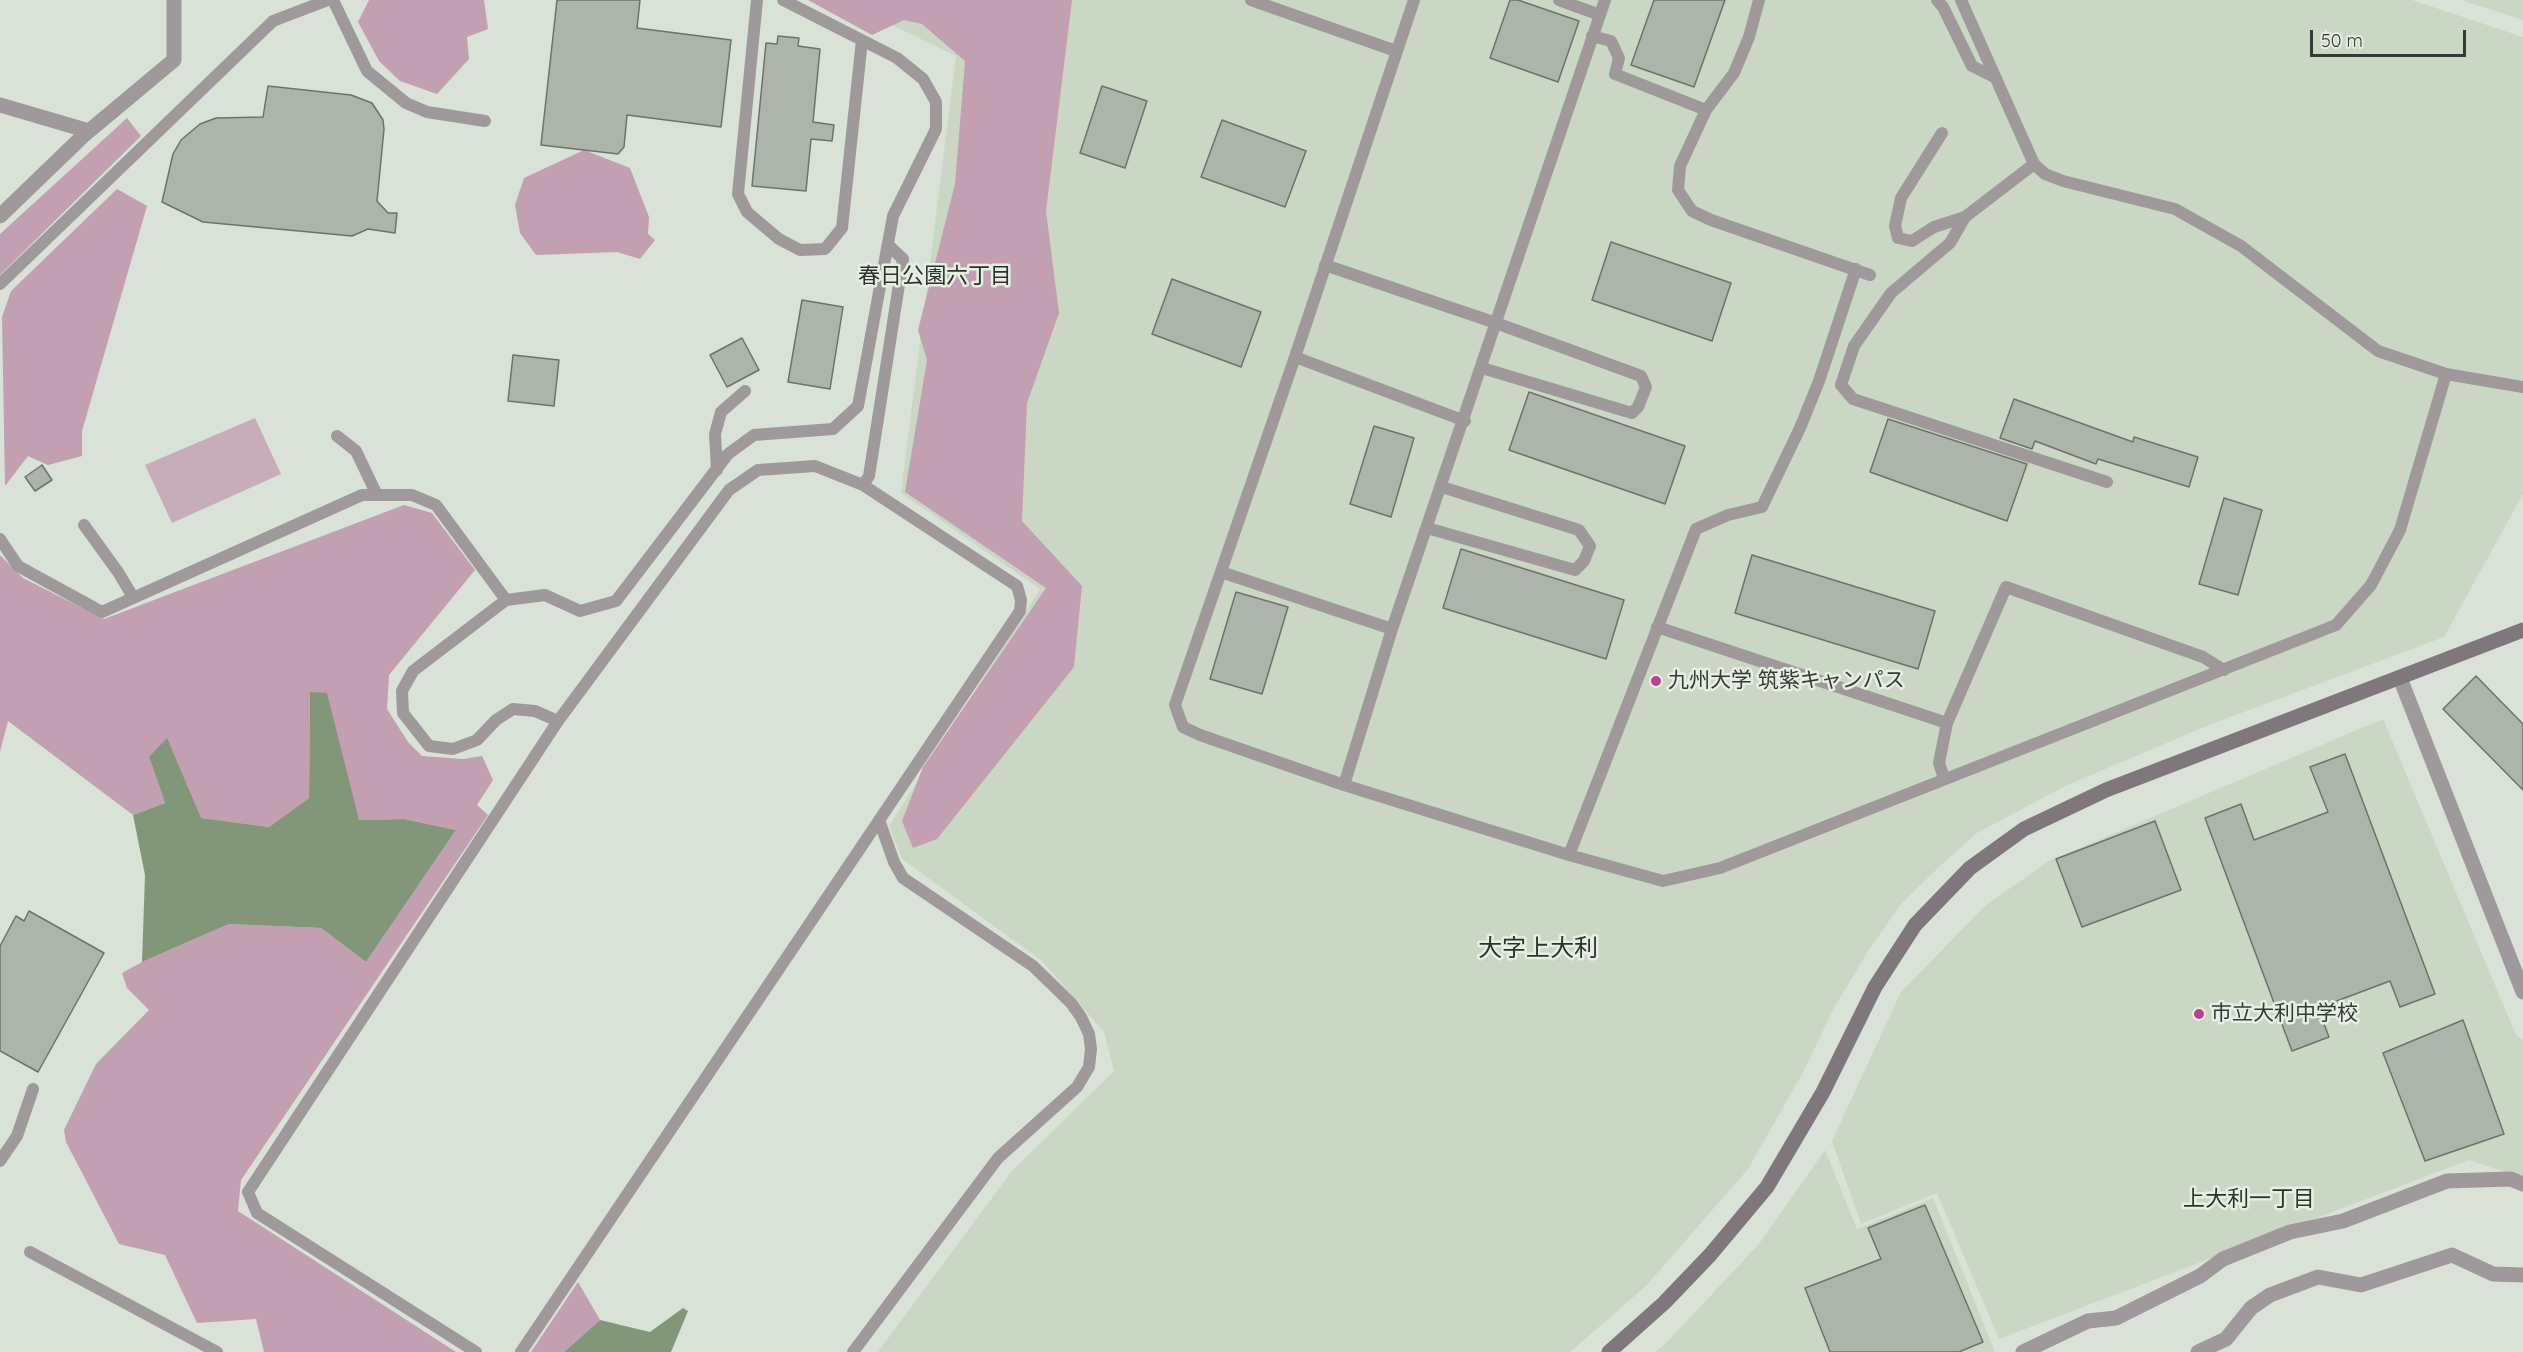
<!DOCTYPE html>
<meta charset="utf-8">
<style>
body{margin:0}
#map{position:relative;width:2523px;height:1352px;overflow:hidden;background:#d9e2d6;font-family:Quicksand,sans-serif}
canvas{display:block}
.scale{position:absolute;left:2310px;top:30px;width:156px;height:27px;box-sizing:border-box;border:3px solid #363a35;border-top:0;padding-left:8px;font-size:18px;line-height:21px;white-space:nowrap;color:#363a35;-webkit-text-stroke:4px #e6efe3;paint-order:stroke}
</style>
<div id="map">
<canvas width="2523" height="1352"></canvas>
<div class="scale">50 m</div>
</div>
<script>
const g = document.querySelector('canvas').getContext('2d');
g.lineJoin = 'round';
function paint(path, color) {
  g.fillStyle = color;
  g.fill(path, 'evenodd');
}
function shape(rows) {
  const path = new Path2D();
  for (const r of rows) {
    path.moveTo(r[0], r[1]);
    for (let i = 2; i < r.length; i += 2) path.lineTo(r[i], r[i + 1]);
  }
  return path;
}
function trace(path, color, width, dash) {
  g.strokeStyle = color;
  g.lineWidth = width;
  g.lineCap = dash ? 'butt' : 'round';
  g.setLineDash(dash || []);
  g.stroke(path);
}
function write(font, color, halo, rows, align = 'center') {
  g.font = font + ' Quicksand,"Noto Sans JP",sans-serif';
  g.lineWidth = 5;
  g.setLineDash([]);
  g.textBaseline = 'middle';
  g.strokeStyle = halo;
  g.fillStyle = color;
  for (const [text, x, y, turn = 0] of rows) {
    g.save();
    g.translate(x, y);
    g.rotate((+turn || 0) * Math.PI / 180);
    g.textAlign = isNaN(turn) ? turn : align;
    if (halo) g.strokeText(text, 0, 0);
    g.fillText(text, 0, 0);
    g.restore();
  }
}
const built = shape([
 [841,0,2412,0,2523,37,2523,494,2444,637,2209,725,2065,786,1977,833,1942,864,1901,904,1868,951,1834,1008,1802,1074,1748,1169,1646,1286,1570,1352,878,1352,1011,1172,1114,1071,1104,1032,1042,961,902,859,889,826,1040,589,901,493,956,56],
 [2461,0,2523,0,2523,20],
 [2383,719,2516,1035,2523,1040,2523,1178,2469,1160,1999,1339,1937,1193,1861,1224,1832,1141,1901,992,1986,905,2049,861],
 [1825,1150,1857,1229,1933,1198,1995,1352,1655,1352,1666,1343,1759,1244]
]);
const green = shape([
 [255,418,281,474,172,523,145,465]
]);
const forest = shape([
 [369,0,484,0,488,29,467,37,469,59,437,94,400,81,379,61,358,22],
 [808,0,1072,0,1046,211,1059,313,1027,403,1022,521,1082,586,1074,667,937,839,913,848,902,821,923,767,1046,588,905,492,927,360,918,330,955,184,965,61,922,24,904,20,872,35],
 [127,118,141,136,0,275,0,234],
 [584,150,630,168,649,217,648,234,655,240,640,259,617,252,536,255,520,233,515,205,524,178],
 [117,189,147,206,82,431,82,456,48,465,28,456,5,486,2,317,11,291],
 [404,505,432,513,475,570,389,675,387,709,408,742,422,756,463,759,482,756,493,780,477,805,488,815,241,1180,238,1211,456,1352,264,1352,256,1319,197,1323,165,1255,119,1244,66,1142,64,1130,96,1064,149,1010,127,988,122,973,142,962,229,924,321,928,366,962,456,830,404,819,359,820,310,692,309,798,269,827,200,818,149,757,165,803,133,815,8,721,0,752,0,555,23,578,104,619],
 [578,1282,600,1320,564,1352,531,1352]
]);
const water = shape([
 [310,692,327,693,359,820,404,819,456,830,366,962,321,928,229,924,142,962,145,875,133,815,165,803,149,757,167,738,201,818,269,827,309,798],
 [683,1308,688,1311,671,1352,564,1352,600,1320,650,1332]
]);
const building = shape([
 [557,0,640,0,637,28,731,40,721,127,627,115,624,147,618,154,541,145,557,0],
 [1510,0,1518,0,1579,21,1558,82,1490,58,1510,0],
 [1654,0,1725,0,1694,87,1631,65,1654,0],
 [778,36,799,38,798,46,820,49,813,122,834,125,832,141,811,139,806,191,752,186,766,43,777,44,778,36],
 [268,86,351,95,372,103,383,120,384,129,377,201,388,213,397,213,395,233,368,229,352,236,203,222,162,202,173,154,181,140,200,124,216,118,263,117,268,86],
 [1102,86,1147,101,1125,168,1080,153,1102,86],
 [1222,120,1306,151,1285,207,1201,177,1222,120],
 [1611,242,1731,283,1712,341,1592,300,1611,242],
 [1172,279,1261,312,1241,367,1152,334,1172,279],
 [802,300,843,307,830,389,788,382,802,300],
 [742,338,759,370,727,387,710,355,742,338],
 [513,355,559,360,554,406,508,401,513,355],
 [1529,392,1685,446,1665,504,1509,450,1529,392],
 [2014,399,2133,442,2134,437,2198,457,2189,487,2098,459,2096,464,2035,441,2032,449,2000,438,2014,399],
 [1888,419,2027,464,2007,521,1870,472,1888,419],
 [1374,426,1414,438,1391,517,1350,504,1374,426],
 [42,465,52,480,35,491,25,477,42,465],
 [2224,498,2262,510,2238,595,2199,584,2224,498],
 [1461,549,1624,600,1606,659,1443,608,1461,549],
 [1752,555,1935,611,1918,669,1735,613,1752,555],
 [1236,592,1288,607,1262,694,1210,679,1236,592],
 [2476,676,2523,724,2523,790,2443,709,2476,676],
 [2345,754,2435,994,2400,1007,2390,981,2318,1008,2329,1037,2292,1051,2205,818,2241,804,2254,840,2328,812,2310,767,2345,754],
 [2155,821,2181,890,2082,927,2056,859,2155,821],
 [29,911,104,953,38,1072,0,1051,0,946,16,916,24,921,29,911],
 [2463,1020,2504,1134,2425,1161,2383,1053,2463,1020],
 [1925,1205,1983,1342,1959,1352,1830,1352,1805,1288,1881,1259,1868,1228,1925,1205]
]);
const lane = shape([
 [333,0,367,71,406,103,427,112,485,121],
 [757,0,738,194,747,212,779,239,800,250,825,249,842,228,862,40],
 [1251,0,1396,51],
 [1414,0,1295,357,1175,705,1183,727,1200,735,1344,785,1569,855,1663,881,1720,868,2336,625,2371,585,2400,530,2446,374],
 [1559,0,1600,15],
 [1759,0,1749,37,1734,73,1706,110,1680,166,1678,190,1692,211,1711,220,1870,275],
 [1937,0,1943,7,1972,66,1996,78],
 [1961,0,2034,164,2045,174,2063,181,2175,209,2241,246,2378,351,2446,374,2523,387],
 [1592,36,1611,41,1619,58,1615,74,1706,110],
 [1942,133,1901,198,1895,226,1898,238,1912,241,1934,227,1965,217],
 [2034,164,1965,217,1950,243,1891,293,1854,346,1841,385,1853,399,2107,482],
 [1325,265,1496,323,1641,376,1646,387,1638,407,1632,413,1482,368],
 [0,284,273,21,328,0],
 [1295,357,1465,421],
 [337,436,356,451,377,495],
 [717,470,715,434,721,412,745,391],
 [863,485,869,476,903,259,888,245],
 [84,525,118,572,133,597],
 [1427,528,1575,570,1584,561,1590,546,1579,530,1442,487],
 [0,539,18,566,102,612,362,495,412,495,436,505,506,600,413,671,402,691,403,713,429,746,453,749,477,740,496,720,513,709,535,711,558,721,248,1192,257,1213,476,1352],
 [1221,572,1392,629],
 [506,600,545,595,580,611,616,601,728,454,754,435,833,429,858,406,893,216,936,129,936,102,923,79,897,58,783,0],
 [1657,627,1947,723],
 [1944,778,1939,763,1947,723,2006,587,2203,657,2224,670],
 [1344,785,1392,629,1605,0],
 [1569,855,1696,529,1728,515,1762,507,1800,428,1819,381,1856,269],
 [0,1161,17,1136,33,1089],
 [30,1252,217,1352],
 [521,1352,1020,611,1021,600,1017,586,863,485,815,466,758,470,729,490,558,721],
 [853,1352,998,1158,1077,1087,1089,1067,1091,1049,1089,1034,1081,1017,1071,1003,1033,966,903,878,894,862,879,820]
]);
const street = shape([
 [0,105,89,131],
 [0,216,83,136,174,60,174,0],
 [2400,678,2523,992],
 [2023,1352,2088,1321,2116,1318,2200,1276,2223,1259,2290,1232,2343,1221,2447,1181,2511,1179,2523,1184],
 [2198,1352,2226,1339,2251,1308,2270,1295,2318,1277,2361,1285,2452,1255,2493,1274,2523,1275]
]);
const secondary = shape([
 [1609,1352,1664,1303,1710,1255,1767,1187,1823,1092,1875,987,1915,925,1970,868,2024,829,2106,790,2523,630]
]);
const markers = [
 [1656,681,6,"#bd3f8e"],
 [2199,1014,6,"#bd3f8e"]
];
const poiNames = [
 ["九州大学 筑紫キャンパス",1668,681],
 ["市立大利中学校",2211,1014]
];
const neighbourhoodNames = [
 ["春日公園六丁目",935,276],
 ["上大利一丁目",2249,1199]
];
const quarterNames = [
 ["大字上大利",1538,949]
];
paint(built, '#cad7c5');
paint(green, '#c7adba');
paint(forest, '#c29fb1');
paint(water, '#82977a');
paint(building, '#adb5aa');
trace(building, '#6c746a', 1.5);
trace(lane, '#9f999c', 12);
trace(street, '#9f999c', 15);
trace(secondary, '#80777c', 15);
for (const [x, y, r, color] of markers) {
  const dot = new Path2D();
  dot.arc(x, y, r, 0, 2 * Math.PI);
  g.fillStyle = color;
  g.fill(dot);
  trace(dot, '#e6efe3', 2);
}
write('21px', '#363a35', '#e6efe3', poiNames, 'left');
write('22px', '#2d332a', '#e6efe3', neighbourhoodNames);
write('24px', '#2d332a', '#e6efe3', quarterNames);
</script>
